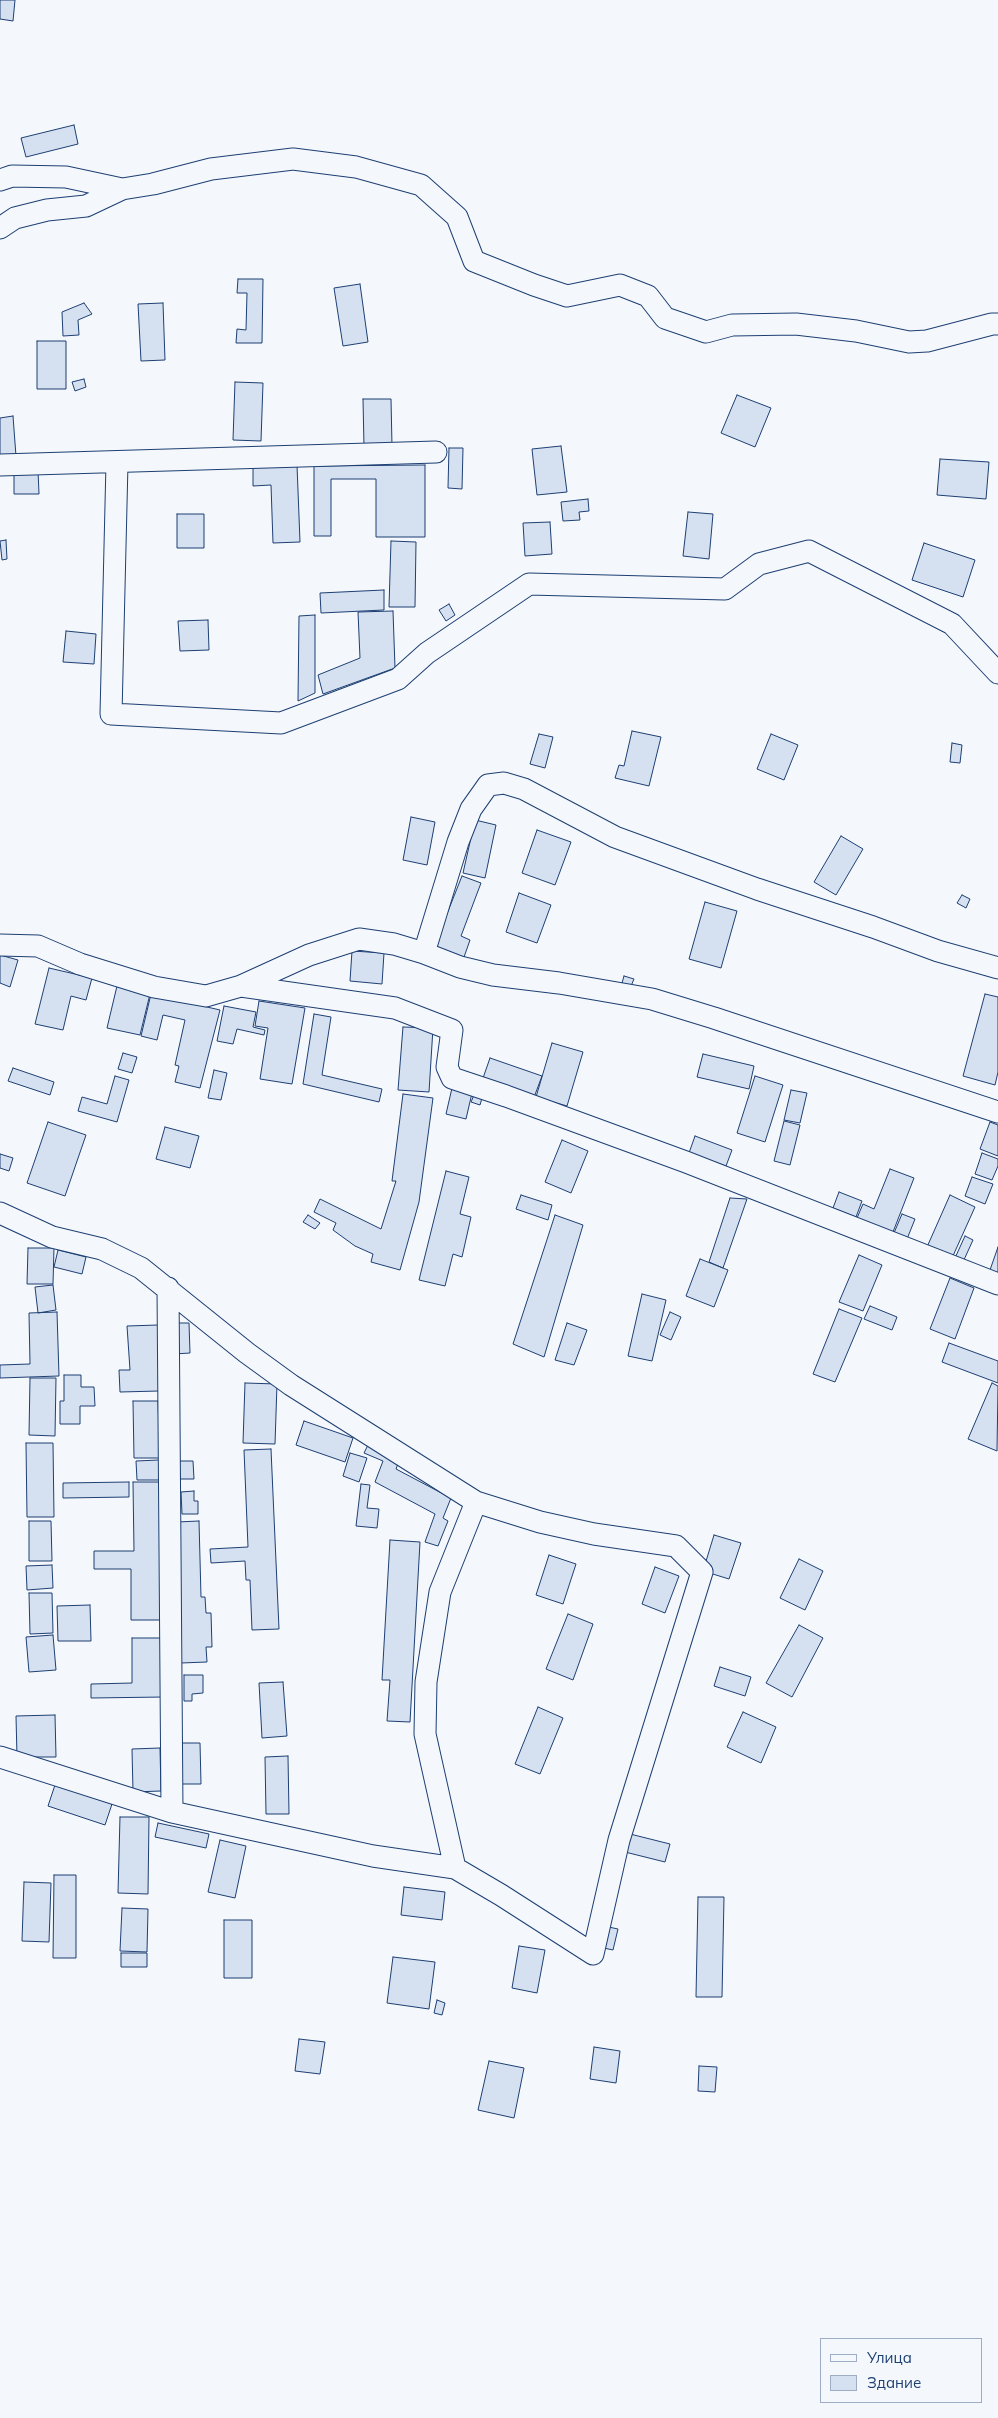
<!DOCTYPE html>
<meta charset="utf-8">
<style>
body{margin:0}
#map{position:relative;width:998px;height:2418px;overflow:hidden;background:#f4f7fb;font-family:Mulish,sans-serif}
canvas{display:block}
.legend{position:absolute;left:820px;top:2338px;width:162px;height:65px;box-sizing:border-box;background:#f4f7fb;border:1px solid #9eadc5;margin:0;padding:6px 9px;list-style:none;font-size:15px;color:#1d3f73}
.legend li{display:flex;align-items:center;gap:10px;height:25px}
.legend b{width:25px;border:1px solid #9eadc5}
</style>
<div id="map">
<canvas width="998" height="2418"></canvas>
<ul class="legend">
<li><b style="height:6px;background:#f4f7fb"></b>Улица</li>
<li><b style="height:14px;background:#d5e0f0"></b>Здание</li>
</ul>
</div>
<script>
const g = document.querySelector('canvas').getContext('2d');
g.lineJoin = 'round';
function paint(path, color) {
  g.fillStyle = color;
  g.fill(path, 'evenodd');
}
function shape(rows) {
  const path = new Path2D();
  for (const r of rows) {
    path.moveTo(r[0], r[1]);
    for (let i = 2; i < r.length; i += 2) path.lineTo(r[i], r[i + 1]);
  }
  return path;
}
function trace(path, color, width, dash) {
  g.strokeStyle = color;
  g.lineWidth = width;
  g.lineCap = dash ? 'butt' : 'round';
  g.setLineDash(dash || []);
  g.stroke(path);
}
const building = shape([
 [0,0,15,0,13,21,0,19,0,0],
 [74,125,78,144,26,157,21,138,74,125],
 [238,279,263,279,262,343,236,343,237,329,246,330,247,293,237,293,238,279],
 [360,284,368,342,343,346,334,288,360,284],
 [84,303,92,314,78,320,79,335,63,336,62,312,84,303],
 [163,303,165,360,141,361,138,304,163,303],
 [37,341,66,341,66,389,37,389,37,341],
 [84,379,86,387,75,391,72,382,84,379],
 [235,382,263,383,261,441,233,440,235,382],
 [737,395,771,408,755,447,721,433,737,395],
 [363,399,391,399,392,446,364,447,363,399],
 [13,416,16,456,0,458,0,418,13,416],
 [561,446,567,492,537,495,532,449,561,446],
 [449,448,463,448,462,489,448,488,449,448],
 [940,459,989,462,986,499,937,495,940,459],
 [297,465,300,542,273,543,271,485,253,486,253,467,297,465],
 [425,465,425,537,376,537,376,479,331,479,331,536,314,536,314,466,425,465],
 [38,470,39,494,14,494,14,471,38,470],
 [588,499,589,511,579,512,580,520,563,521,561,502,588,499],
 [688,512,713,514,709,559,683,556,688,512],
 [177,514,204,514,204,548,177,548,177,514],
 [550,522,552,554,525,556,523,523,550,522],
 [6,540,7,559,2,560,0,541,6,540],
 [391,541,416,542,415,607,389,607,391,541],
 [924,543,975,560,963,597,912,580,924,543],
 [384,590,384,610,321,613,320,593,384,590],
 [449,604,455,615,446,621,439,610,449,604],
 [393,611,395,668,323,694,318,675,360,658,358,612,393,611],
 [315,615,315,693,298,701,299,616,315,615],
 [208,620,209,650,180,651,178,621,208,620],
 [66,631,96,634,94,664,63,662,66,631],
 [632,731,661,737,649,786,615,778,619,765,624,766,632,731],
 [539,734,553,737,545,768,530,764,539,734],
 [771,734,798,745,784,780,757,769,771,734],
 [952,743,962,745,960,763,950,762,952,743],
 [411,817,435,822,427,865,403,860,411,817],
 [475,820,496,825,485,878,463,873,475,820],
 [537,830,571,842,555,885,522,873,537,830],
 [841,836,863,849,836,895,814,882,841,836],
 [462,876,481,883,461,936,470,940,463,960,433,949,462,876],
 [519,893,551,905,537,943,506,932,519,893],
 [962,895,970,899,966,908,957,903,962,895],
 [705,902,737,911,721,968,689,959,705,902],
 [352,951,384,953,382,984,350,981,352,951],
 [0,955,18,960,10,987,0,983,0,955],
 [49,968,92,978,86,1000,71,996,63,1030,35,1024,49,968],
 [624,976,634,979,631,986,622,983,624,976],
 [117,986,150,994,140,1035,107,1028,117,986],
 [151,994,220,1010,200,1088,175,1082,179,1066,175,1065,185,1020,163,1015,157,1040,141,1036,151,994],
 [985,994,998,997,998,1072,995,1085,963,1076,985,994],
 [259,1001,305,1008,292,1084,260,1079,268,1028,255,1026,259,1001],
 [224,1006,256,1012,253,1027,265,1030,264,1035,237,1029,233,1044,217,1041,224,1006],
 [314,1014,331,1017,322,1075,382,1089,379,1102,303,1084,314,1014],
 [403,1027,433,1028,429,1092,398,1090,403,1027],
 [552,1043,583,1052,567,1106,536,1097,552,1043],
 [123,1053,137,1057,132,1073,118,1069,123,1053],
 [703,1054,754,1066,749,1089,697,1077,703,1054],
 [490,1058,542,1076,533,1100,482,1081,490,1058],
 [13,1068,54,1082,50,1095,8,1081,13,1068],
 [214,1070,227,1073,221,1100,208,1098,214,1070],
 [115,1076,129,1080,117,1122,78,1111,82,1097,107,1104,115,1076],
 [755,1076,783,1085,765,1142,737,1133,755,1076],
 [452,1088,472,1093,466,1119,446,1114,452,1088],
 [791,1090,807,1093,800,1123,784,1120,791,1090],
 [403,1094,433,1098,419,1202,400,1270,371,1262,373,1254,355,1246,333,1230,336,1223,314,1212,320,1199,381,1229,396,1181,392,1181,403,1094],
 [474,1095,482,1098,480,1105,471,1102,474,1095],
 [784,1121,800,1125,790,1165,774,1161,784,1121],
 [48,1122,86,1135,65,1196,27,1183,48,1122],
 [990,1122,998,1125,998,1156,980,1149,990,1122],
 [165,1127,199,1136,190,1168,156,1159,165,1127],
 [695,1136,732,1150,726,1166,689,1153,695,1136],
 [562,1140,588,1151,571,1193,545,1182,562,1140],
 [982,1153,998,1159,998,1166,992,1180,975,1174,982,1153],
 [0,1154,13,1158,9,1171,0,1168,0,1154],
 [890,1169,914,1178,893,1232,857,1218,863,1204,874,1209,890,1169],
 [446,1171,469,1177,460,1214,471,1217,462,1257,453,1254,445,1286,419,1280,446,1171],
 [972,1177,993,1184,985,1204,965,1196,972,1177],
 [839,1192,862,1201,856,1217,833,1208,839,1192],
 [521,1195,552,1205,548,1220,516,1209,521,1195],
 [950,1195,975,1207,952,1258,927,1247,950,1195],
 [730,1198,747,1199,723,1268,709,1262,730,1198],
 [902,1214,915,1219,907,1239,894,1233,902,1214],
 [308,1215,320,1223,315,1229,303,1222,308,1215],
 [555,1215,583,1225,544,1357,513,1344,555,1215],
 [965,1236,973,1240,963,1262,955,1258,965,1236],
 [998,1247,998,1273,990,1270,998,1247],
 [28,1248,54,1248,53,1284,27,1284,28,1248],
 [58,1250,86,1257,82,1274,54,1267,58,1250],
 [859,1255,882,1265,863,1311,839,1302,859,1255],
 [700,1259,728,1270,714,1307,686,1296,700,1259],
 [950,1278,974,1288,955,1339,930,1329,950,1278],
 [53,1285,56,1310,38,1313,35,1287,53,1285],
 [642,1294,666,1300,652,1361,628,1356,642,1294],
 [870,1306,897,1317,892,1330,864,1319,870,1306],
 [839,1309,862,1318,835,1382,813,1374,839,1309],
 [57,1312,59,1376,0,1378,0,1365,30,1364,29,1313,57,1312],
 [670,1312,681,1317,671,1340,660,1335,670,1312],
 [173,1323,189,1323,190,1353,174,1354,173,1323],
 [567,1323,587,1330,574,1365,555,1360,567,1323],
 [158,1325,159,1391,120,1392,119,1370,130,1370,127,1326,158,1325],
 [949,1343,998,1361,998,1383,942,1362,949,1343],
 [64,1375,81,1375,81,1387,94,1387,95,1406,80,1406,80,1424,60,1424,60,1401,64,1401,64,1375],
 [30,1378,56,1378,55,1436,29,1435,30,1378],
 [245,1383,277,1384,275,1444,243,1443,245,1383],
 [992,1383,998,1386,997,1451,968,1439,992,1383],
 [133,1401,158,1401,160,1458,134,1458,133,1401],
 [304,1421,353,1438,345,1462,296,1445,304,1421],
 [26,1443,53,1443,54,1517,27,1517,26,1443],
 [368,1445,399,1461,396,1469,451,1498,443,1518,448,1521,438,1546,425,1542,435,1514,375,1482,383,1461,364,1453,368,1445],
 [271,1449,279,1629,252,1630,250,1580,246,1580,245,1561,211,1563,210,1549,248,1547,244,1450,271,1449],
 [350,1453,367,1458,359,1482,343,1476,350,1453],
 [159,1460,159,1480,137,1480,136,1461,159,1460],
 [179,1461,193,1461,194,1479,180,1479,179,1461],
 [129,1482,129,1497,63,1498,63,1483,129,1482],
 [133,1482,160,1482,162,1620,131,1620,131,1569,94,1569,94,1551,134,1551,133,1482],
 [361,1484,370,1485,367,1508,379,1509,377,1528,356,1526,361,1484],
 [194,1491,194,1501,198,1501,198,1514,182,1514,181,1492,194,1491],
 [29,1521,51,1521,52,1561,29,1561,29,1521],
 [199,1521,201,1597,205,1597,206,1613,211,1613,212,1647,206,1647,207,1662,181,1663,177,1522,199,1521],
 [714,1535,741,1543,729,1579,703,1571,714,1535],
 [390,1540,420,1542,410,1722,387,1721,390,1680,382,1680,390,1540],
 [549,1555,576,1564,563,1604,536,1595,549,1555],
 [799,1559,823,1571,805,1610,780,1598,799,1559],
 [52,1565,53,1588,27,1590,26,1566,52,1565],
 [655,1567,679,1576,665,1613,642,1604,655,1567],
 [29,1593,52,1593,53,1633,30,1634,29,1593],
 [90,1605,91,1641,58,1641,57,1606,90,1605],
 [568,1614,593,1624,573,1680,546,1669,568,1614],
 [799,1625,823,1638,792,1697,766,1683,799,1625],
 [53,1635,56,1670,29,1672,26,1637,53,1635],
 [132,1638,163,1638,164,1697,91,1698,91,1684,132,1683,132,1638],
 [720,1667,751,1677,745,1696,714,1686,720,1667],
 [184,1675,203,1675,203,1693,192,1694,192,1701,184,1701,184,1675],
 [283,1682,287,1736,262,1738,259,1683,283,1682],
 [538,1707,563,1718,540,1774,515,1764,538,1707],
 [743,1712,776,1727,761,1763,727,1747,743,1712],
 [55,1715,56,1757,17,1757,16,1716,55,1715],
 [181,1743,200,1743,201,1784,182,1784,181,1743],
 [160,1748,161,1791,133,1792,132,1749,160,1748],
 [288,1756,289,1814,266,1814,265,1757,288,1756],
 [55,1785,112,1804,105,1825,48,1806,55,1785],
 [120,1817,149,1817,148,1894,118,1893,120,1817],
 [158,1823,209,1834,206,1848,155,1837,158,1823],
 [626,1833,670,1844,665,1862,621,1851,626,1833],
 [220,1840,246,1846,235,1898,208,1892,220,1840],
 [54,1875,76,1875,76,1958,53,1958,54,1875],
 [24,1882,51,1883,49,1942,22,1941,24,1882],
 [404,1887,445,1892,442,1920,401,1915,404,1887],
 [698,1897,724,1897,722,1997,696,1997,698,1897],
 [122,1908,148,1909,147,1952,120,1951,122,1908],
 [224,1920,252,1920,252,1978,224,1978,224,1920],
 [604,1926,618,1929,613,1950,599,1947,604,1926],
 [519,1946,545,1950,537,1993,512,1988,519,1946],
 [121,1953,147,1953,147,1967,121,1967,121,1953],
 [393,1957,435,1962,429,2009,387,2003,393,1957],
 [437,2000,445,2003,442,2015,434,2013,437,2000],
 [299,2039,325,2042,320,2074,295,2071,299,2039],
 [594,2047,620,2051,616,2083,590,2079,594,2047],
 [489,2061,524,2068,514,2118,478,2110,489,2061],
 [699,2066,717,2067,715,2092,698,2091,699,2066]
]);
const minor = shape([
 [0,180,12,176,66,177,122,189,153,184,211,169,293,159,356,167,421,185,457,217,474,261,534,285,567,296,620,285,648,296,665,318,706,332,732,325,796,324,856,331,909,342,927,341,992,324,998,324],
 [0,228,15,218,47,210,86,206,122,189],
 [117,463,111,714,281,723,398,679,427,653,529,584,725,589,759,564,809,551,952,624,998,673],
 [0,465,436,452],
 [0,945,38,946,80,964,154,987,206,996,241,986,309,955,359,939,394,944,424,953,460,967,493,975,559,983,652,999,714,1018,998,1112],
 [424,953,458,842,471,809,488,785,504,783,524,789,615,837,757,889,873,927,938,951,998,968],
 [241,986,395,1008,452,1030,447,1067,452,1078,506,1096,686,1162,998,1284],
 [0,1213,52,1237,102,1249,141,1268,247,1353,291,1385,476,1502,440,1592,426,1682,425,1734,455,1868,501,1895,593,1954,619,1840,702,1572,676,1546,594,1534,540,1522,476,1502],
 [168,1288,172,1812],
 [0,1757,172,1812,373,1856,455,1868]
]);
paint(building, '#d5e0f0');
trace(building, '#1d3f73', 1);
trace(minor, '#1d3f73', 23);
trace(minor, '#f4f7fb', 21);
</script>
